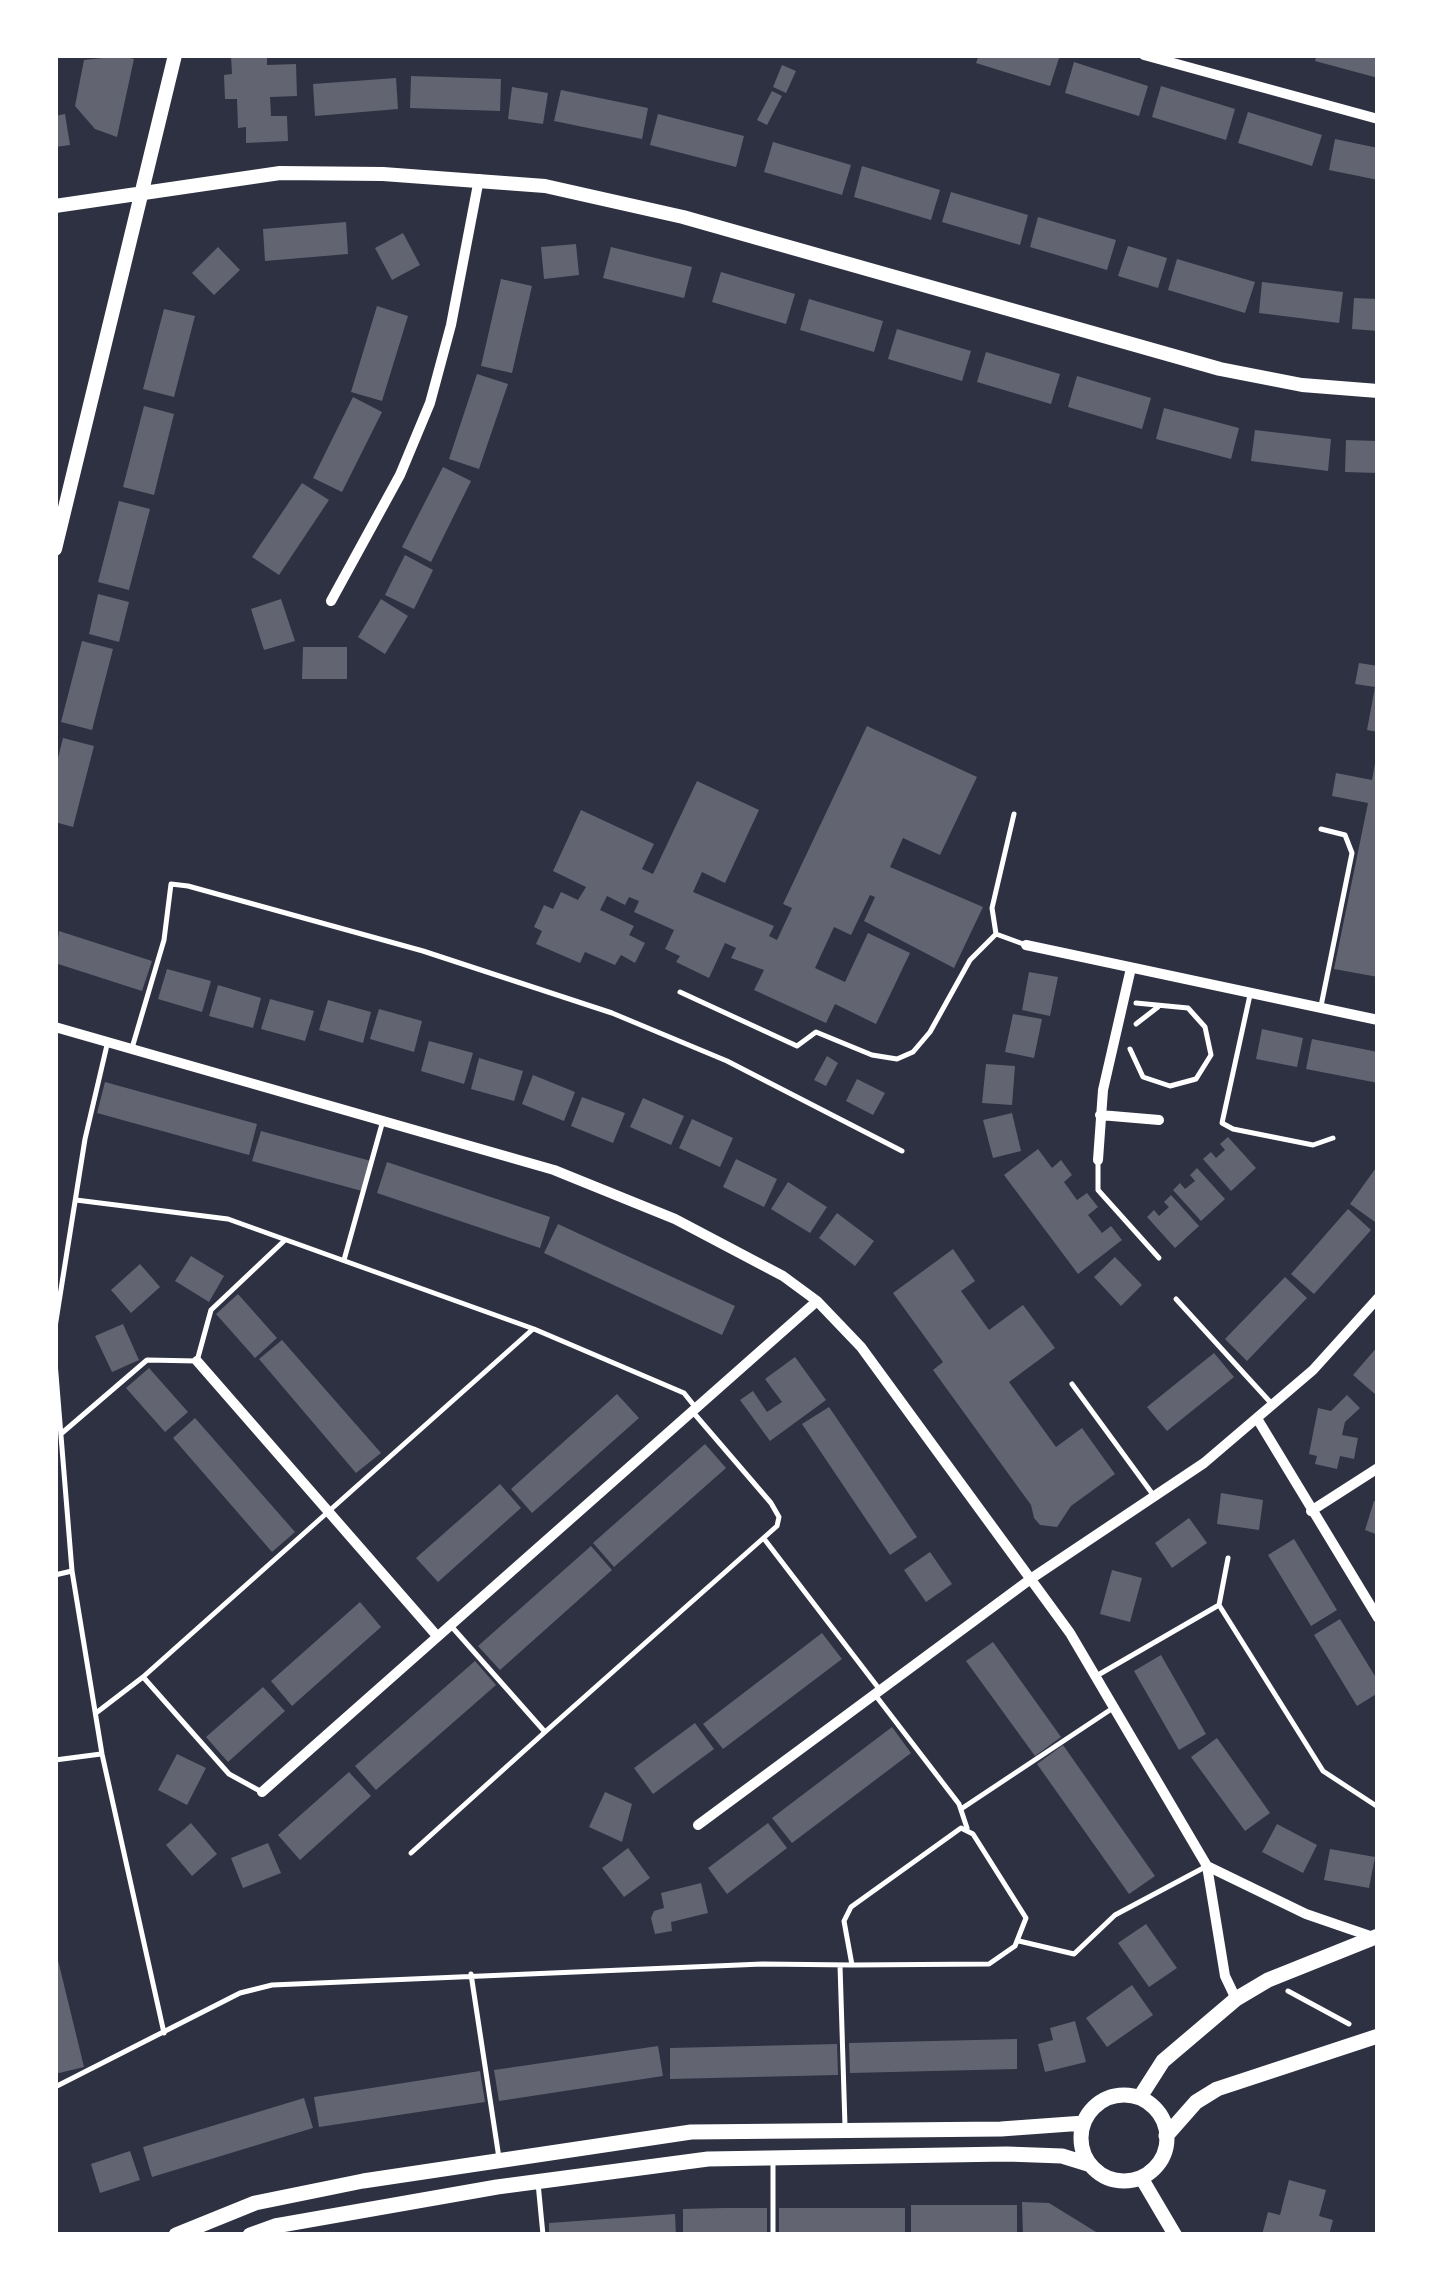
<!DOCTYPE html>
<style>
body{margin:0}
#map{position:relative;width:1433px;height:2290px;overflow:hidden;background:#2d3142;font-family:"Space Grotesk",sans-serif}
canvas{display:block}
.frame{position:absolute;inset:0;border:58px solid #fff;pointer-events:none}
</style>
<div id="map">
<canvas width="1433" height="2290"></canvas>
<div class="frame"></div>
</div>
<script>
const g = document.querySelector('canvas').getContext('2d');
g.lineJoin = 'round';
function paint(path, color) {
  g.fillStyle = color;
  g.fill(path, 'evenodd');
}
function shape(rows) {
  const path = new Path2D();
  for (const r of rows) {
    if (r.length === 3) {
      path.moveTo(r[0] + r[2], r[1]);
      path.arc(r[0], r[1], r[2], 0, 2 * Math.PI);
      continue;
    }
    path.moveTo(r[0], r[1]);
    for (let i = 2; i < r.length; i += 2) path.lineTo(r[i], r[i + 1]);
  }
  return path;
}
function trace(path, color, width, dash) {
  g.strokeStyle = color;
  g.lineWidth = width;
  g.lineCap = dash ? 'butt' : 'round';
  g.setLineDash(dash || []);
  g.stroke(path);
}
const building = shape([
 [267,55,267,65,296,64,297,96,270,97,271,116,287,116,288,141,246,143,246,127,238,128,237,99,225,99,224,75,232,74,231,56],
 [979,55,1060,55,1050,86,976,63],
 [1317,55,1378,55,1378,78,1315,61],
 [122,56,134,59,117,137,95,129,75,106,84,60],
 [1074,62,1148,86,1139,116,1065,93],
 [782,65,796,71,786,93,773,87],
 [411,76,501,79,500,111,410,108],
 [396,78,398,109,315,116,313,84],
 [1161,86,1235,109,1226,140,1152,117],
 [512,87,548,93,543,124,508,119],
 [561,90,648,108,642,139,554,121],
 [772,91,782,96,767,125,757,120],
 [1248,112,1322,135,1312,166,1238,143],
 [65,114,70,145,55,147,55,116],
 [658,114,744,136,736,167,650,145],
 [1335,139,1378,148,1378,180,1329,170],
 [773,142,851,165,842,195,764,172],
 [862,166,940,190,931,220,854,197],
 [951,192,1028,215,1020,245,942,222],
 [1038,217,1116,240,1107,270,1030,247],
 [346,222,348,254,265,261,263,229],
 [403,233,420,265,392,280,375,248],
 [576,244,579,275,544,279,541,247],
 [1128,246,1167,258,1158,288,1118,276],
 [218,247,240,270,214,295,192,273],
 [611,247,692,267,684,298,603,278],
 [1177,259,1255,282,1245,313,1168,290],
 [721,272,795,294,786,324,712,302],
 [501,279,532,286,512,373,481,366],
 [1262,282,1343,292,1339,323,1259,313],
 [1354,298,1378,299,1378,331,1352,329],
 [809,299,883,321,874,352,800,330],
 [377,306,408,316,382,401,351,392],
 [164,309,195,316,174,397,143,389],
 [897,329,971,351,962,381,888,359],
 [986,352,1060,374,1051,404,977,382],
 [477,374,508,384,479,469,449,459],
 [1077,376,1151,398,1142,429,1068,407],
 [353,397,382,412,342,492,313,478],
 [144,406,174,414,154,495,123,487],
 [1164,408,1239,428,1231,459,1156,439],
 [1255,430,1331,439,1328,471,1251,461],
 [1346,440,1378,441,1378,473,1345,472],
 [443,467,471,481,431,562,402,547],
 [302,483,329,500,279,575,252,557],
 [119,501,150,509,129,590,98,582],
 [405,555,433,570,414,609,385,595],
 [98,594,129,602,119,642,89,634],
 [281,599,295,641,264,650,251,609],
 [381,599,408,616,385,654,358,637],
 [82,641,113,649,92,730,61,722],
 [303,647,347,647,347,679,302,679],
 [1359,663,1378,666,1378,732,1367,730,1375,687,1355,684],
 [867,726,977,777,940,855,903,838,890,867,983,907,954,968,864,921,875,897,870,895,851,935,834,927,815,968,845,982,868,933,910,953,876,1024,835,1004,826,1023,754,990,764,970,731,958,736,948,725,943,709,978,676,962,680,956,665,949,674,930,634,912,639,901,629,897,625,905,607,896,600,910,634,926,629,935,645,943,635,963,621,955,615,965,585,952,580,963,536,944,542,931,534,927,544,905,553,909,561,892,578,900,586,887,553,871,581,810,654,844,642,869,653,874,697,781,759,810,725,883,702,872,693,892,774,926,769,936,777,940,792,908,783,904],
 [63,738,94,746,73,827,55,822,55,770],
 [1376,758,1378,759,1378,977,1334,969,1368,803,1332,796,1336,773,1372,780],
 [59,931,152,961,142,991,55,963],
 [167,969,211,981,202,1012,158,999],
 [1029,972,1058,977,1050,1016,1022,1010],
 [218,985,261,998,253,1028,209,1016],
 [270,999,314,1011,305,1041,261,1029],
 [328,1000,371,1012,363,1043,319,1030],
 [379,1009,422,1021,414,1052,370,1039],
 [1013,1014,1042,1019,1034,1058,1005,1052],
 [1262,1029,1303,1038,1297,1067,1256,1059],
 [1312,1039,1378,1052,1378,1083,1306,1069],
 [429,1041,473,1053,464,1084,421,1071],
 [827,1056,838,1063,826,1086,814,1080],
 [479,1058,523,1071,514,1101,471,1089],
 [986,1064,1015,1066,1012,1105,982,1103],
 [533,1075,575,1092,564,1121,522,1104],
 [857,1079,885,1093,873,1115,846,1101],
 [105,1082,257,1124,249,1155,97,1113],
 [582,1097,625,1113,613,1143,571,1126],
 [643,1098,684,1116,671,1145,630,1127],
 [1012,1113,1021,1151,993,1158,983,1120],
 [692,1119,733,1138,720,1167,679,1148],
 [261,1131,371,1161,362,1191,252,1161],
 [1228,1137,1256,1168,1231,1191,1203,1159,1211,1152,1216,1158,1225,1150,1220,1144],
 [1038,1149,1052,1168,1061,1160,1072,1175,1064,1182,1077,1200,1087,1193,1098,1207,1088,1215,1102,1233,1111,1226,1122,1240,1078,1274,1004,1175],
 [736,1159,777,1179,764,1207,723,1187],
 [387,1162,550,1217,540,1248,377,1193],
 [1378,1165,1378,1217,1375,1222,1350,1204],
 [1197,1168,1225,1199,1201,1221,1173,1190,1180,1183,1185,1189,1195,1181,1190,1175],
 [788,1182,827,1207,810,1233,771,1209],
 [1171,1195,1199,1226,1175,1248,1147,1217,1154,1210,1159,1216,1169,1207,1164,1202],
 [1348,1209,1371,1230,1314,1294,1291,1274],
 [837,1213,874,1241,855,1266,819,1238],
 [558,1224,735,1306,722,1335,544,1253],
 [953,1249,975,1281,961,1291,989,1330,1023,1305,1055,1348,1009,1382,1056,1447,1082,1428,1115,1474,1071,1506,1057,1527,1040,1525,1034,1518,1031,1505,933,1370,943,1362,893,1293],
 [191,1256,224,1276,209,1302,175,1281],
 [1115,1257,1142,1285,1121,1306,1094,1277],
 [140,1264,160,1287,131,1313,111,1290],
 [1285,1277,1307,1298,1247,1361,1225,1339],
 [238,1294,277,1338,255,1358,216,1314],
 [123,1324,139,1360,112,1372,95,1336],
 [282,1340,381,1453,356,1473,259,1359],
 [1378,1346,1378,1393,1376,1395,1353,1375],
 [1214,1353,1234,1377,1167,1431,1147,1407],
 [795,1357,826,1400,770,1441,740,1400,753,1391,767,1412,782,1402,765,1379],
 [149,1368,188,1412,165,1432,126,1388],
 [617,1394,639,1418,532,1513,511,1489],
 [1347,1395,1360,1408,1345,1422,1342,1435,1358,1438,1354,1459,1340,1456,1337,1469,1315,1464,1317,1456,1309,1454,1318,1408,1331,1411],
 [829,1407,917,1537,890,1555,802,1424],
 [195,1418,295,1532,272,1552,173,1438],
 [705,1444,726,1468,614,1567,593,1543],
 [500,1484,521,1508,438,1582,416,1558],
 [1221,1493,1263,1500,1259,1530,1217,1524],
 [1374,1501,1378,1502,1378,1535,1365,1530],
 [1189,1518,1207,1543,1172,1568,1155,1543],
 [1294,1539,1337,1610,1311,1626,1268,1555],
 [591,1546,612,1570,500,1670,478,1646],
 [930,1552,952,1584,926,1602,904,1570],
 [1112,1570,1142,1578,1130,1622,1100,1614],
 [360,1602,381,1627,292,1706,271,1681],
 [1340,1619,1378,1681,1378,1693,1357,1706,1314,1635],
 [822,1633,842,1659,723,1749,703,1724],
 [993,1642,1061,1737,1035,1756,966,1661],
 [1161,1655,1206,1734,1179,1750,1134,1671],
 [475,1661,496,1685,376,1790,355,1766],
 [263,1687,285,1711,228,1762,206,1737],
 [695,1723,714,1749,653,1794,634,1768],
 [892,1727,911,1753,792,1843,772,1818],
 [1217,1738,1270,1813,1245,1831,1191,1757],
 [1063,1745,1155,1876,1129,1894,1037,1764],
 [177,1754,206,1768,187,1805,158,1790],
 [349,1772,371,1796,300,1860,278,1835],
 [605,1792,632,1804,622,1842,589,1827],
 [191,1823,217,1854,192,1876,166,1845],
 [768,1823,787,1848,727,1894,708,1868],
 [1277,1824,1317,1845,1303,1873,1262,1852],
 [268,1843,281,1873,243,1888,231,1858],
 [628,1848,650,1878,624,1897,602,1868],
 [1330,1849,1375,1857,1369,1888,1324,1880],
 [701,1883,708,1913,671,1922,672,1931,655,1934,651,1918,654,1911,664,1908,661,1893],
 [1146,1924,1177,1968,1149,1987,1118,1943],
 [55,1948,84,2067,55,2074],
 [1132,1985,1153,2015,1107,2047,1086,2018],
 [1075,2021,1086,2062,1045,2072,1038,2044,1053,2040,1050,2028],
 [1017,2039,1017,2069,850,2073,849,2043],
 [837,2044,838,2075,670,2079,670,2048],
 [658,2046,663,2076,499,2101,494,2070],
 [480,2071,485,2102,319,2127,314,2097],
 [304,2098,313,2128,152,2177,143,2147],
 [130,2151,140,2180,100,2193,91,2164],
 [1289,2180,1326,2190,1319,2216,1333,2220,1329,2235,1262,2235,1268,2212,1280,2215],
 [1022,2202,1049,2203,1101,2235,1023,2235],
 [911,2205,1017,2205,1017,2235,911,2235],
 [725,2208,767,2208,767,2235,683,2235,683,2209],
 [779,2208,905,2208,905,2235,779,2235],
 [675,2214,676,2235,549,2235,549,2223]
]);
const path = shape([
 [1136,1024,1158,1007],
 [1130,1049,1143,1077,1170,1086,1196,1079,1211,1055,1205,1027,1188,1008,1136,1003],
 [1288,1991,1349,2024]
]);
const service = shape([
 [585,55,598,55],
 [1014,814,992,908,996,934,1026,945],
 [1321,829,1345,835,1352,853,1321,1006],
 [680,992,797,1046,816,1032,872,1055,897,1059,913,1052,930,1032,970,960,996,934],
 [1250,995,1222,1123,1233,1129,1313,1145,1333,1138],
 [132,1048,164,940,171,884,188,886,423,951,612,1013,727,1061,902,1151],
 [1098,1160,1098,1190,1159,1258],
 [76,1200,228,1219,534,1329,684,1393,696,1408],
 [344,1260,382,1124],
 [1176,1299,1271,1403],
 [55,1327,85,1139,107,1045],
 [55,1362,72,1571,102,1754,164,2033],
 [1072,1384,1154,1496],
 [62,1433,147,1360,197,1361,211,1310,285,1240],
 [765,1540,880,1690],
 [55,1575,72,1571],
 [1219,1605,1323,1771,1378,1807],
 [1098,1675,1219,1605,1228,1558],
 [144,1678,229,1774,260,1791],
 [876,1696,959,1804,967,1828],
 [96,1713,143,1677,533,1329],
 [545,1732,777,1526,779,1517,771,1503,692,1411],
 [55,1760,101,1754],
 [961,1809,1113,1708],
 [411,1853,545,1732,452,1627],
 [1019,1941,1074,1954,1115,1915,1207,1866],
 [840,1965,845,2126],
 [471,1974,499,2158],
 [55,2087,240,1993,272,1985,762,1964,852,1965,989,1964,1015,1946,1026,1918,973,1834,961,1828,851,1907,844,1921,852,1965],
 [773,2163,773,2235],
 [538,2183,543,2235]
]);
const minor = shape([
 [1144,55,1378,119],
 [331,601,400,475,430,403,451,325,479,179],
 [1026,945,1378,1020],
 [55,1027,554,1170,675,1219,783,1276,817,1301,861,1347,1070,1633,1207,1866,1225,1976,1236,1999],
 [1100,1115,1159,1120],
 [1098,1160,1103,1090,1131,968],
 [197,1361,437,1636],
 [1258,1420,1378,1618],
 [1311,1511,1378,1468],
 [262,1792,817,1301],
 [698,1825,1032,1578,1204,1463,1313,1370,1378,1298],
 [1207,1866,1306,1914,1373,1937]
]);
const tertiary = shape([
 [55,206,280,173,383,174,545,186,683,217,1220,369,1302,385,1378,391],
 [55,549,175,55],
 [1142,2179,1175,2235]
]);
const secondary = shape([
 [1124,2138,43],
 [1140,2097,1163,2061,1236,1999,1268,1980,1378,1936],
 [1166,2136,1196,2102,1217,2089,1378,2036],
 [176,2235,255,2203,363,2181,691,2132,1001,2129,1084,2123],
 [250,2235,275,2226,497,2187,708,2159,1007,2154,1062,2156,1088,2164]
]);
paint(building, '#626471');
trace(path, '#fff', 5);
trace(service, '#fff', 5);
trace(minor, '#fff', 10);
trace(tertiary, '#fff', 14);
trace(secondary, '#fff', 15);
</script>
